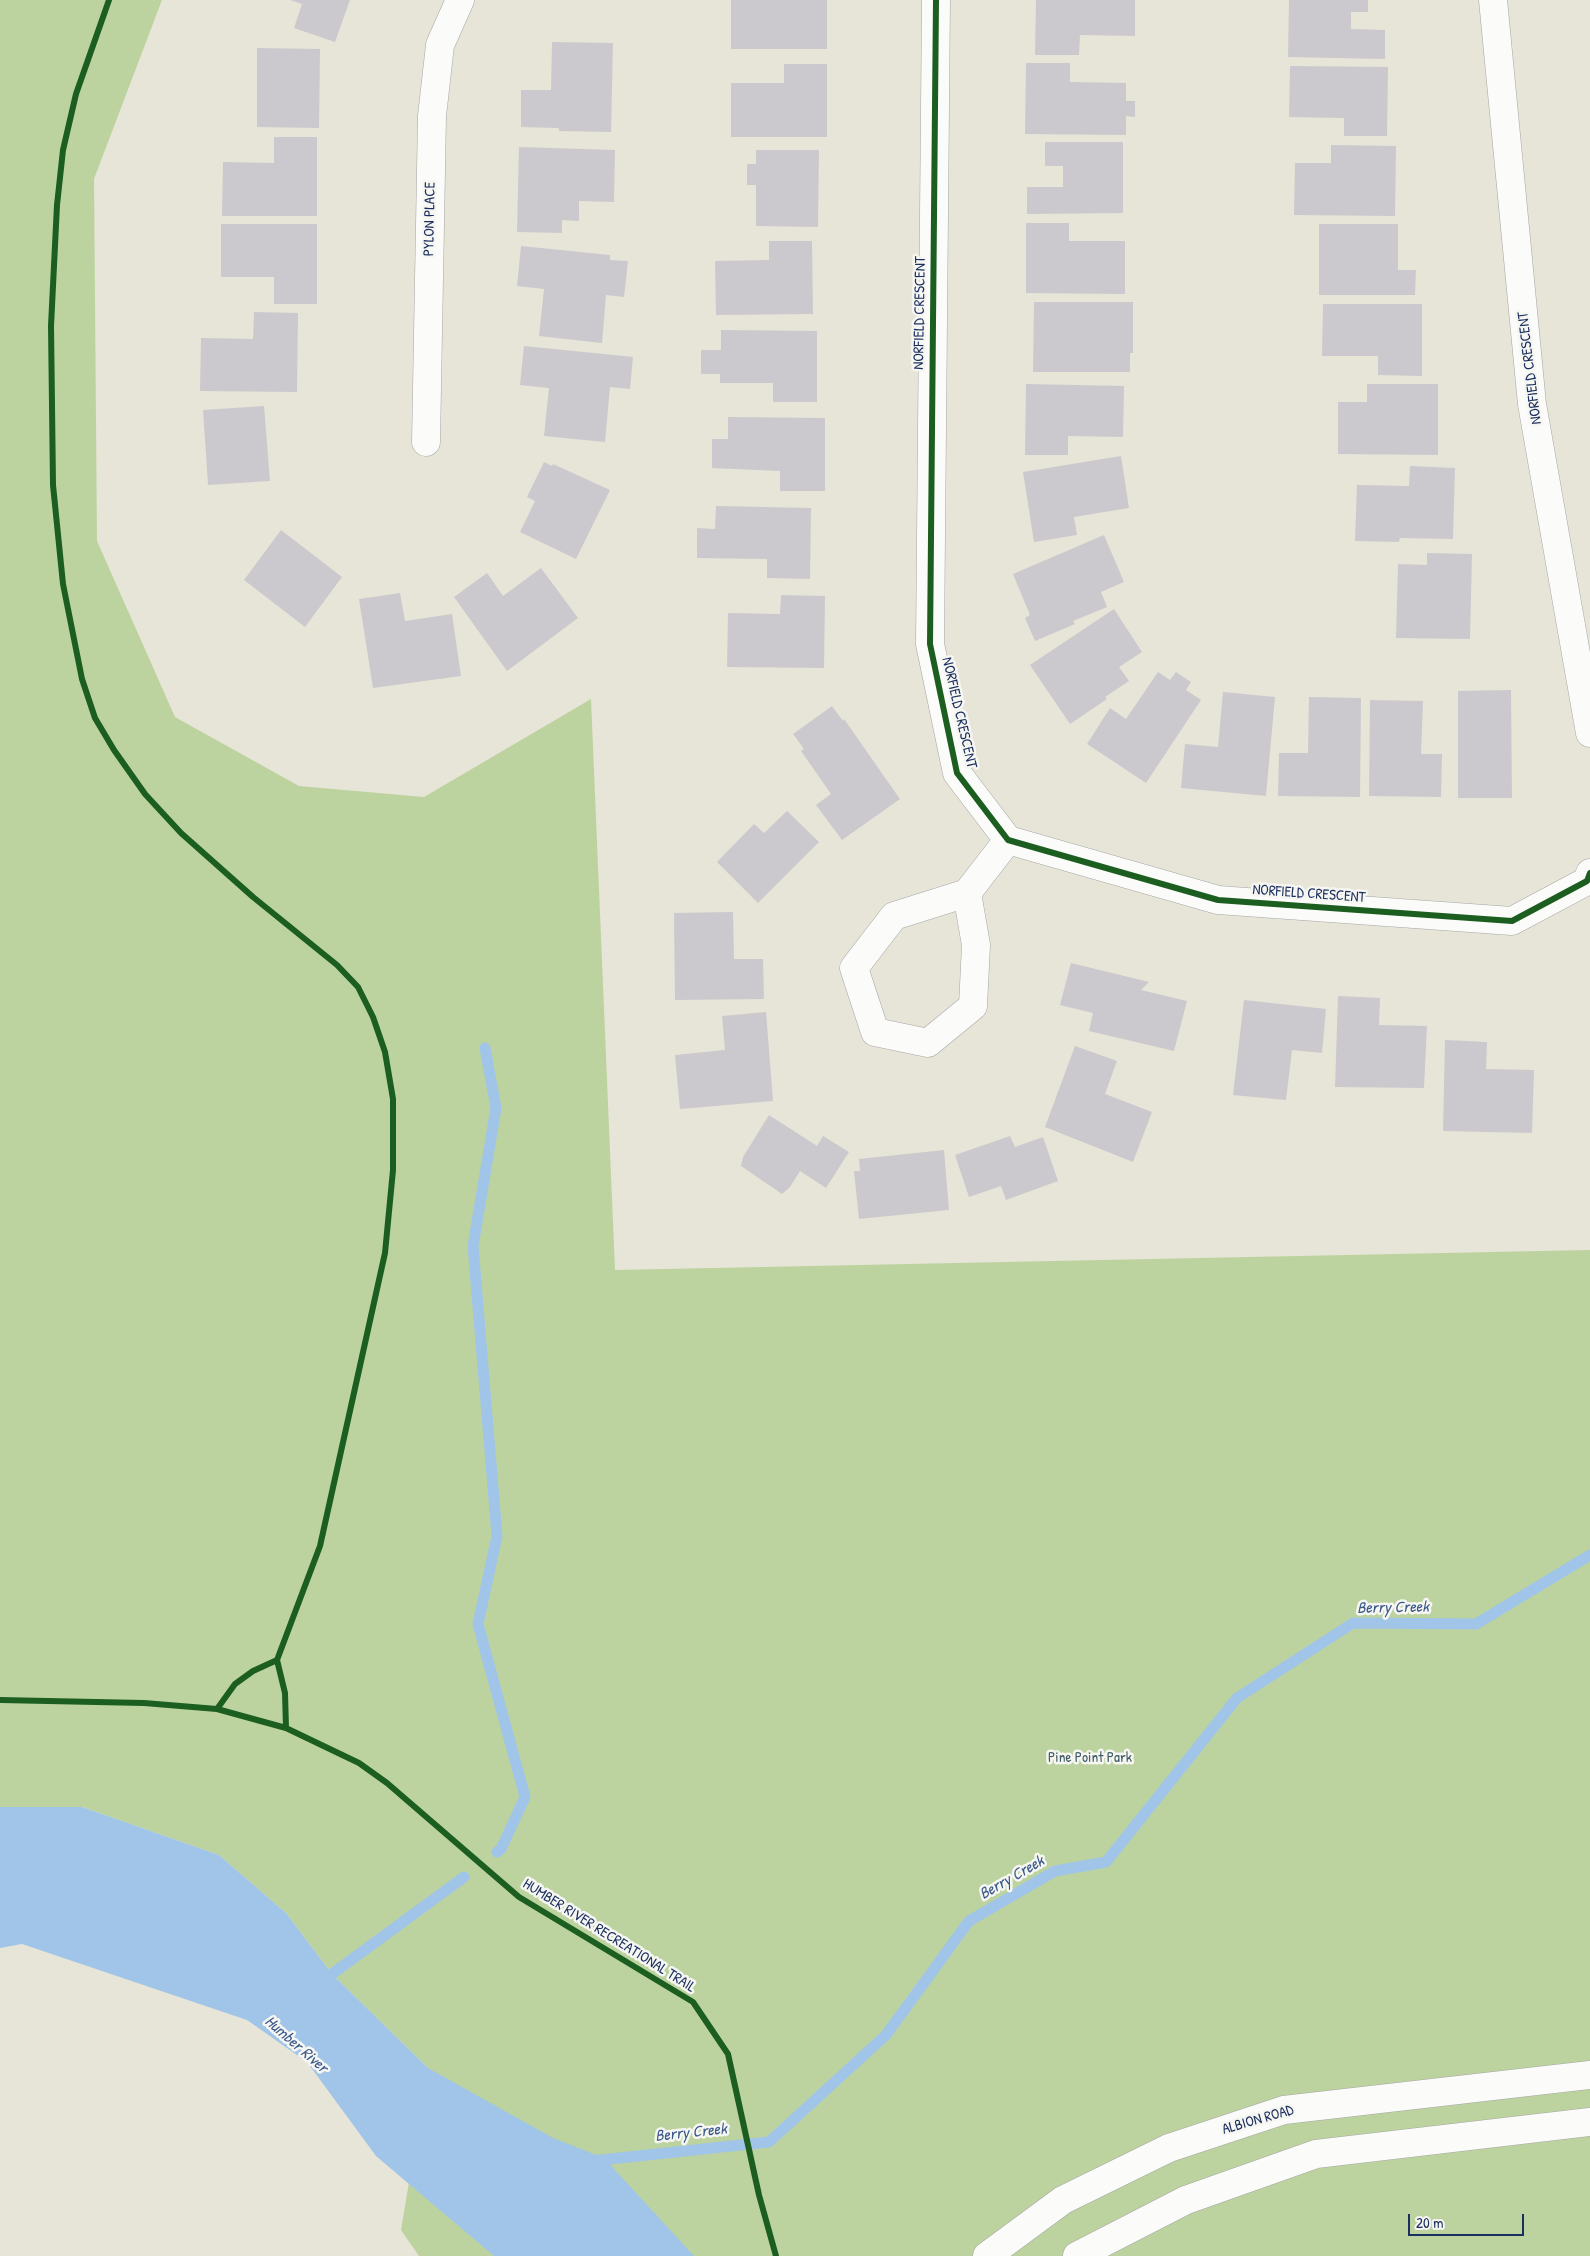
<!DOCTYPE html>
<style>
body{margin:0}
#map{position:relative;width:1590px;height:2256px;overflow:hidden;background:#e7e5d7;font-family:"Patrick Hand",sans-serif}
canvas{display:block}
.scale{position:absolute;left:1408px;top:2214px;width:116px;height:22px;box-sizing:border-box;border:2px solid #1b2f5e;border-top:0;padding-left:6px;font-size:15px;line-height:18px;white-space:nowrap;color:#1b2f5e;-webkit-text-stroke:4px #f6f6f2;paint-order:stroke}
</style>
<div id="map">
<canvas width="1590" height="2256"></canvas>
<div class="scale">20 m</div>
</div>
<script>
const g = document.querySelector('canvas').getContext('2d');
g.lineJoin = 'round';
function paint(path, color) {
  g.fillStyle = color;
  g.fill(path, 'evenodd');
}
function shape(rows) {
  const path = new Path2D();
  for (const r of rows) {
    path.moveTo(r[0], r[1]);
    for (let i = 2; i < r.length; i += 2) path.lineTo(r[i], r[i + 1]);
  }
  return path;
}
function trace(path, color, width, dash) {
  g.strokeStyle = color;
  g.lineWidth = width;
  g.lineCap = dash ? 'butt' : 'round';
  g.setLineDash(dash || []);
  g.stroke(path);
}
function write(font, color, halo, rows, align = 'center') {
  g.font = font + ' "Patrick Hand",sans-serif';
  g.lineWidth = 5;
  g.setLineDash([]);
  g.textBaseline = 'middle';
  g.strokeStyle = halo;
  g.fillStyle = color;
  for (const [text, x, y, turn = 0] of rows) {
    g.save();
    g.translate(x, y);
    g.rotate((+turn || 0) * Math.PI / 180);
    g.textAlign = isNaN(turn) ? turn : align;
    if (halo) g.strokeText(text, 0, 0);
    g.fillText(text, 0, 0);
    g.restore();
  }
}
const green = shape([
 [0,0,162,0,94,179,97,541,175,717,299,786,424,797,591,699,615,1270,1590,1250,1590,2256,419,2256,401,2230,428,2068,332,1974,286,1913,219,1855,82,1807,0,1807]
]);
const water = shape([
 [0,1807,82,1807,219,1855,286,1913,332,1974,428,2068,553,2138,604,2158,694,2256,494,2256,376,2156,307,2062,247,2020,22,1944,0,1948]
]);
const stream = shape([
 [485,1048,496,1108,473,1246,497,1536,478,1624,525,1797,501,1849,497,1852],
 [322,1985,332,1974,464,1877],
 [591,2161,769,2142,886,2035,969,1921,1055,1871,1106,1862,1237,1698,1353,1623,1476,1624,1590,1555]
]);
const building = shape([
 [290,0,350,0,335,42,294,28,302,4],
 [731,0,827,0,827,49,731,49],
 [1036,0,1135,0,1135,36,1080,35,1079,55,1035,55],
 [1289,0,1368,0,1368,12,1351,12,1351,29,1385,30,1385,59,1288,57],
 [552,42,613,43,611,132,559,131,559,128,521,127,521,90,551,90],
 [257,48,320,49,319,128,257,127],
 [1026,63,1070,63,1070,82,1126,83,1126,101,1135,101,1135,117,1126,116,1126,135,1025,134],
 [784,64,827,64,827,137,731,137,731,83,784,83],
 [1290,66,1388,67,1387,136,1344,136,1344,118,1289,117],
 [274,137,317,137,317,216,222,216,223,162,274,163],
 [1045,142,1123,142,1123,213,1027,214,1027,187,1063,187,1063,166,1045,166],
 [1331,145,1396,146,1395,216,1294,215,1295,163,1331,163],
 [519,147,615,150,614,202,579,201,579,221,562,220,562,233,517,232],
 [756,150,819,150,818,227,756,226,756,185,747,185,747,164,756,164],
 [1026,223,1069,223,1069,241,1125,241,1125,294,1026,293],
 [221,224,317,224,317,304,274,304,274,277,221,277],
 [1319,224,1398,224,1398,270,1416,270,1415,295,1319,295],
 [769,241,812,241,813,314,716,315,715,261,769,260],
 [521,246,610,255,610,260,628,261,624,297,606,295,602,343,539,336,544,289,517,286],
 [1034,302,1133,302,1133,353,1130,353,1130,372,1033,372],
 [1323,304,1422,304,1422,376,1378,375,1378,356,1322,356],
 [254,312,298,313,297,392,200,391,201,338,253,339],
 [721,330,817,331,817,402,773,402,773,383,720,383,720,374,701,374,701,350,721,350],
 [524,346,633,357,630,389,610,387,605,442,544,436,549,388,520,385],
 [1026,384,1124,386,1123,437,1068,436,1068,455,1025,455],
 [1367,384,1438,384,1438,455,1338,454,1338,402,1367,402],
 [264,406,270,481,208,485,203,410],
 [728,417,825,418,825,491,780,491,780,471,712,468,712,439,728,439],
 [1121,456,1129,508,1074,517,1077,535,1034,542,1023,472],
 [544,462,552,466,553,464,610,490,576,559,520,532,535,501,527,497],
 [1410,466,1455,468,1453,539,1400,538,1399,542,1355,541,1357,485,1409,486],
 [716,506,811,508,810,579,767,578,767,559,697,558,697,528,715,529],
 [281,530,342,577,305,627,244,580],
 [1104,535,1124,582,1101,592,1107,607,1073,621,1075,624,1035,641,1025,618,1030,615,1013,574],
 [1427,553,1472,554,1470,639,1396,638,1398,564,1427,565],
 [541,568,578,618,507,671,454,597,487,573,503,596],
 [400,593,405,621,452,614,461,676,373,688,359,599],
 [781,595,825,596,824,668,727,667,728,613,780,614],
 [1114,609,1142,652,1119,667,1129,681,1105,697,1107,699,1070,724,1030,665],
 [1158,672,1170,680,1176,672,1191,682,1186,690,1201,700,1146,783,1087,744,1110,708,1126,719],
 [1511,690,1512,798,1458,798,1458,691],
 [1223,692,1275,697,1266,796,1181,788,1185,744,1218,747],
 [1309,697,1361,698,1360,797,1278,796,1279,753,1308,753],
 [1370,700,1423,701,1421,754,1442,754,1441,797,1369,796],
 [832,706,843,721,844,719,900,799,842,840,816,805,831,794,801,751,804,749,793,734],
 [787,811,819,842,758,903,717,862,754,824,764,833],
 [733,912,734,959,763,959,764,999,675,1000,674,913],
 [1071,963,1149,982,1141,990,1187,1001,1174,1051,1089,1031,1093,1013,1060,1005],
 [1338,996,1380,998,1379,1025,1427,1026,1424,1088,1335,1087],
 [1244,1000,1326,1009,1322,1053,1292,1050,1286,1100,1233,1095],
 [766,1012,773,1101,680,1109,675,1055,725,1050,722,1016],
 [1445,1040,1487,1042,1486,1069,1534,1070,1532,1133,1443,1131],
 [1075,1046,1117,1061,1105,1094,1152,1112,1133,1162,1045,1127],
 [769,1115,817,1146,823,1136,849,1152,826,1188,800,1171,790,1187,782,1194,741,1166,743,1157],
 [1010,1136,1015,1147,1043,1137,1058,1181,1006,1200,1001,1186,969,1197,955,1155],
 [944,1150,949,1210,859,1219,854,1171,860,1171,859,1159]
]);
const minor = shape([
 [936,0,930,644,957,773,1008,840,1218,900,1512,921,1587,881,1590,873],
 [1493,0,1532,404,1590,733],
 [426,442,432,116,440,45,460,0],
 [967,893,976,945,973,1006,928,1043,875,1032,854,968,894,916,967,893,1008,840]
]);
const secondary = shape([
 [987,2256,1063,2200,1169,2148,1284,2110,1590,2075],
 [1077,2256,1186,2200,1316,2154,1590,2122]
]);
const cycleway = shape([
 [109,0,76,94,63,150,57,205,51,326,53,485,63,584,82,679,95,718,114,750,145,794,181,833,253,897,337,965,358,987,373,1017,385,1052,393,1099,393,1170,385,1253,320,1546,277,1660,285,1693,286,1728],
 [936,0,930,644,957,773,1008,840,1218,900,1512,921,1587,881,1590,873],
 [0,1700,144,1703,217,1709,286,1728,359,1763,387,1783,519,1897,693,2002,728,2054,759,2195,776,2256],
 [217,1709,235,1684,253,1671,277,1660]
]);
const streetNames = [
 ["PYLON PLACE",430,219,-89],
 ["NORFIELD CRESCENT",920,313,-89],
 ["NORFIELD CRESCENT",1530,368,-97],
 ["NORFIELD CRESCENT",959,713,77],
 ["NORFIELD CRESCENT",1309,894,4],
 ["HUMBER RIVER RECREATIONAL TRAIL",609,1936,32],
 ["ALBION ROAD",1258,2120,-16]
];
const parkNames = [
 ["Pine Point Park",1090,1758]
];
const waterNames = [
 ["Berry Creek",1393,1608,-1],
 ["Berry Creek",1012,1878,-30],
 ["Humber River",296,2045,41],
 ["Berry Creek",691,2133,-6]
];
paint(green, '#bdd39f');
paint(water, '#a0c5e8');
trace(stream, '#a0c5e8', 11);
paint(building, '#cbc9cd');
trace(minor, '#a5a6a4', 29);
trace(secondary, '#a5a6a4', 29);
trace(minor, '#fbfbf9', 28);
trace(secondary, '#fbfbf9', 28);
trace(cycleway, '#1b5e20', 6);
write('15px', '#1b2f5e', '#f6f6f2', streetNames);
write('15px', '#415c64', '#f6f6f2', parkNames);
write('italic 16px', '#3a588a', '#f6f6f2', waterNames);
</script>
